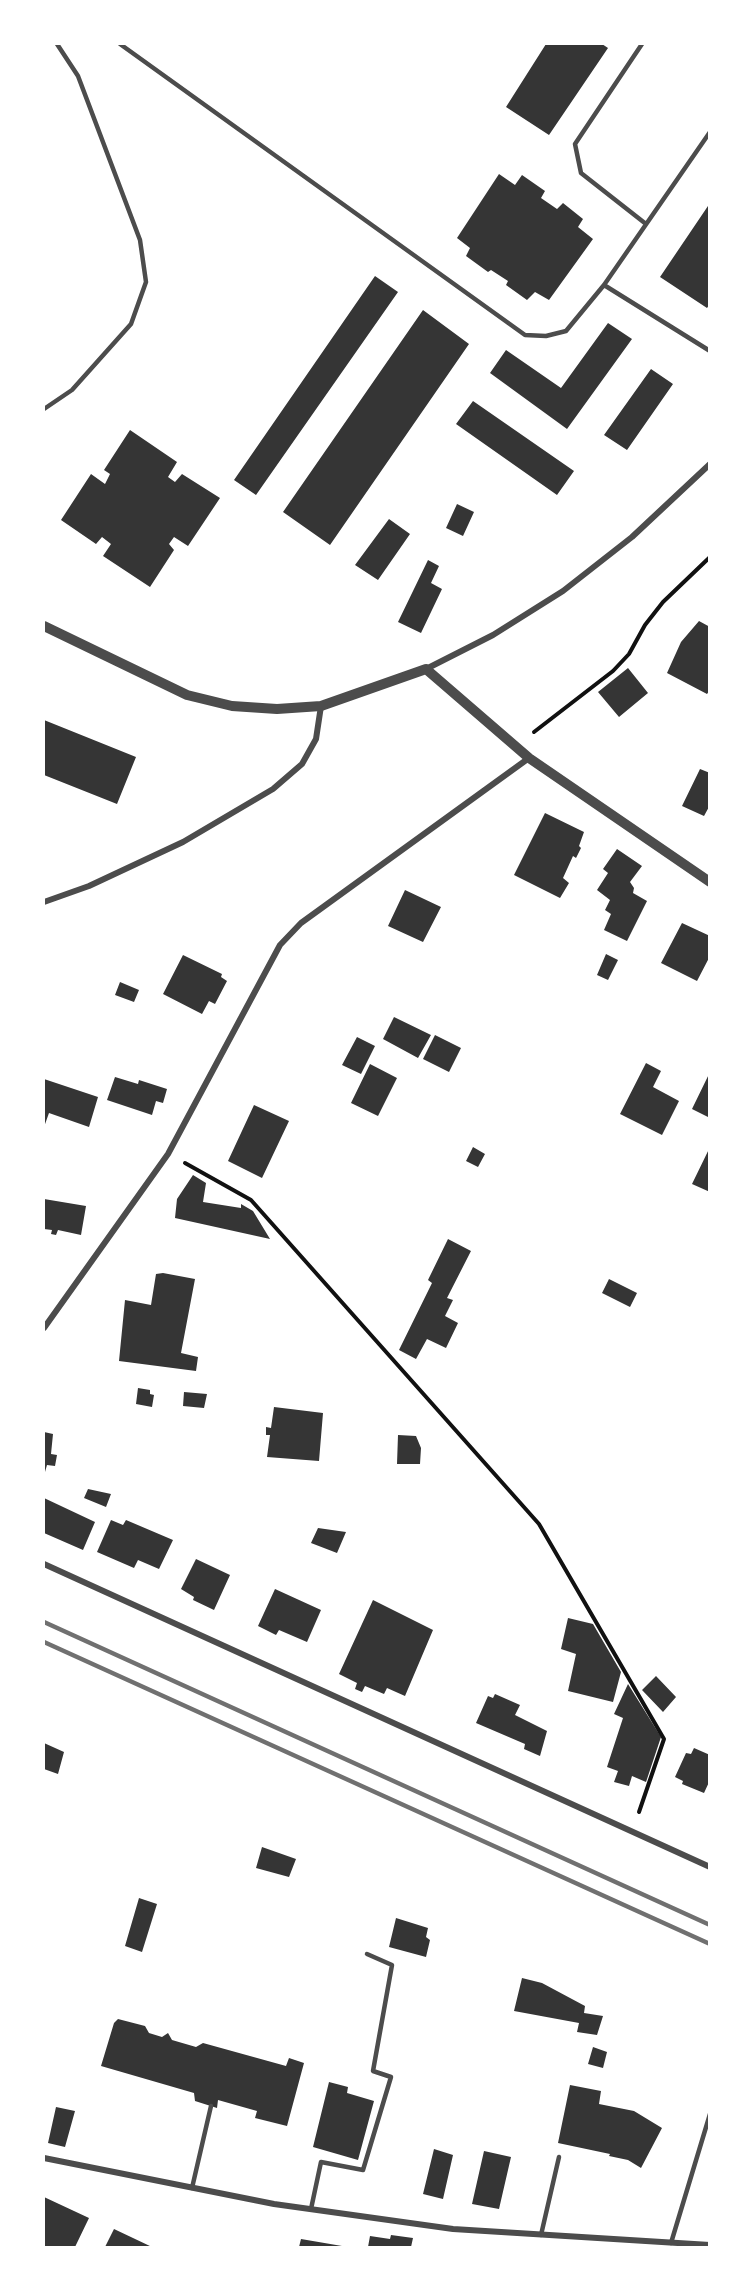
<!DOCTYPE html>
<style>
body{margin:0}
#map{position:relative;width:753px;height:2291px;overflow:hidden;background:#fff;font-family:"Public Sans",sans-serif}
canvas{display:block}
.frame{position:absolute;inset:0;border:45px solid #fff;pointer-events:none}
</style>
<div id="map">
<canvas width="753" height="2291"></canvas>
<div class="frame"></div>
</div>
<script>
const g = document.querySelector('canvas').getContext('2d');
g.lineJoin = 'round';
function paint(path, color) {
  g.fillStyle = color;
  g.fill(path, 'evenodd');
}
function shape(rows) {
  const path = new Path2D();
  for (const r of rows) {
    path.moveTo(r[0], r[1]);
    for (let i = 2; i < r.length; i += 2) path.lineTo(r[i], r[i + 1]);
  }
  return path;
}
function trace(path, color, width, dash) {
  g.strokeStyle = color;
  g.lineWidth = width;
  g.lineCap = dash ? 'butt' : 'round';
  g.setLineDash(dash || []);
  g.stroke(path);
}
const building = shape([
 [546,44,602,44,608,48,549,135,506,107],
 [499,174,515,185,522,175,545,191,541,198,557,209,563,203,583,219,578,227,593,239,549,300,535,292,527,300,506,285,508,281,491,270,488,272,466,256,470,248,457,238],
 [710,203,710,304,707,308,660,277],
 [375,276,398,292,256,495,234,480],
 [423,310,469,344,330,545,283,512],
 [608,323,632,339,567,429,490,373,506,350,561,388],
 [651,369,673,384,627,450,604,435],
 [473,401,574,471,557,495,456,424],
 [130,430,177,462,168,477,175,482,182,474,220,498,188,546,174,537,169,544,174,550,150,587,103,556,111,544,102,537,96,544,61,520,91,474,105,484,110,474,104,470],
 [457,504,474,512,463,536,446,528],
 [389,519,410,534,378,580,355,565],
 [428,560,439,566,431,583,442,589,421,633,398,622],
 [699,621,710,627,710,690,707,694,667,673,681,642],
 [628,668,648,693,619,717,598,692],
 [44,720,136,757,117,804,44,775],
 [700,769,710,773,710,805,704,816,682,806],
 [545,813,584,832,579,846,581,848,576,858,573,856,563,878,569,883,560,898,514,875],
 [617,849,642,866,630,882,634,888,633,893,647,901,627,941,604,930,611,914,605,910,610,900,597,890,608,873,603,869],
 [405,890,441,907,423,942,388,926],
 [682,923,710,936,710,956,697,981,661,963],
 [606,954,618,960,608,980,597,975],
 [183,955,222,974,221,977,227,981,215,1004,209,1001,202,1014,163,994],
 [120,982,139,990,134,1002,115,995],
 [394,1017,431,1035,418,1058,383,1039],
 [435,1035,461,1048,449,1072,423,1059],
 [357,1037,375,1046,361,1074,342,1065],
 [646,1063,661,1071,653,1087,679,1101,662,1135,620,1114],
 [370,1064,397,1078,378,1116,351,1103],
 [710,1072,710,1118,692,1109],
 [115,1077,138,1084,139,1080,167,1089,163,1103,156,1101,152,1115,107,1100],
 [44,1079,98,1097,89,1127,49,1113,44,1127],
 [254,1105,289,1121,262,1178,228,1161],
 [473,1147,485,1154,478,1167,466,1161],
 [710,1147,710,1192,692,1184],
 [193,1175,206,1183,203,1202,241,1208,241,1204,253,1211,270,1239,175,1218,177,1199],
 [44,1199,86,1206,81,1235,58,1230,56,1235,51,1234,52,1230,44,1229],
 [448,1239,471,1251,447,1298,453,1300,445,1316,458,1323,446,1348,427,1339,416,1359,399,1350,432,1283,428,1280],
 [163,1273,195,1279,181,1353,198,1357,196,1371,119,1361,125,1300,151,1305,156,1274],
 [609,1279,637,1293,630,1307,602,1293],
 [138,1388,150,1390,150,1394,154,1395,152,1407,136,1404],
 [184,1392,207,1394,204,1408,183,1406],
 [274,1407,323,1413,319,1461,267,1457,270,1435,266,1435,266,1427,271,1428],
 [44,1432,53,1434,51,1454,57,1455,55,1466,47,1465,45,1472],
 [398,1435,416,1436,421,1448,420,1464,397,1464],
 [88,1489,111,1494,106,1507,84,1498],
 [44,1498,95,1522,83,1550,44,1533],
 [111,1520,123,1525,126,1520,173,1540,159,1569,138,1560,134,1568,97,1552],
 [318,1528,346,1532,337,1553,311,1543],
 [196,1559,230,1575,214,1610,193,1600,194,1597,181,1589],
 [275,1589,321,1610,307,1642,279,1630,276,1635,258,1626],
 [373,1600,433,1630,405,1696,387,1688,384,1694,365,1686,362,1692,355,1689,357,1683,339,1674],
 [568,1618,593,1624,621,1672,613,1702,568,1691,576,1654,561,1649],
 [656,1676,676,1697,663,1712,642,1690],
 [628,1684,661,1737,646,1782,632,1776,629,1786,614,1782,618,1771,607,1767,623,1718,614,1714],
 [495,1694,520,1705,515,1715,547,1731,540,1756,524,1749,525,1744,476,1723,488,1696,493,1698],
 [44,1743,64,1752,58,1774,44,1769],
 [694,1748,710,1755,710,1780,704,1793,682,1784,683,1781,675,1777,686,1753,691,1754],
 [262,1847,296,1859,289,1877,256,1868],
 [139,1898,157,1904,142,1952,125,1946],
 [396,1918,428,1928,426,1937,430,1940,426,1957,389,1947],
 [522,1978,542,1983,585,2006,584,2013,603,2016,597,2035,577,2032,579,2023,514,2011],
 [118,2019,145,2026,149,2033,162,2037,168,2033,172,2040,196,2047,203,2043,286,2066,289,2058,304,2063,287,2126,255,2118,257,2111,218,2100,217,2108,195,2101,194,2093,101,2066,114,2023],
 [593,2047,607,2052,603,2068,588,2064],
 [329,2082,348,2087,347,2093,374,2101,358,2160,313,2147],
 [570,2085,601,2091,599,2104,634,2111,662,2128,641,2168,628,2160,609,2156,610,2154,558,2143],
 [56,2107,75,2111,65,2147,48,2143],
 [434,2149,453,2155,443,2199,423,2194],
 [484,2151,511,2157,499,2209,472,2204],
 [44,2197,89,2218,75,2247,44,2247],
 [114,2229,152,2247,105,2247],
 [391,2235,413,2238,411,2247,368,2247,370,2236,390,2239],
 [301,2239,342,2246,342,2247,299,2247]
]);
const path = shape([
 [534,732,613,671,629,654,645,625,663,602,710,557],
 [185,1163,251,1200,539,1524,664,1739,639,1812]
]);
const service = shape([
 [120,44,525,335,546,336,566,331,604,285,710,132],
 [642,44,575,144,581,173,646,224],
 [604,285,710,351],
 [44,409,72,390,131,324,146,282,140,240,78,76,57,44],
 [192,2188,211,2106],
 [311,2209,321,2162,363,2170,391,2077,373,2071,392,1965,367,1954],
 [541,2235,559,2157],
 [671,2243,710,2114]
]);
const minor = shape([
 [426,669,493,635,563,591,632,537,710,464],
 [44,902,89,886,183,842,273,789,302,764,316,739,321,706],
 [44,1328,168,1154,280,945,301,923,529,758],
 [44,1564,710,1867],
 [44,2158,274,2204,453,2229,710,2245]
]);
const tertiary = shape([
 [44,626,187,695,232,706,277,709,321,706,426,669,529,758,710,882]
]);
const rail = shape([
 [44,1622,710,1925],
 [44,1642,710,1944]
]);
paint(building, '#353535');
trace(path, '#111', 4);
trace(service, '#4c4c4c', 4.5);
trace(minor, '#4c4c4c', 6);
trace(tertiary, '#4c4c4c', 10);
trace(rail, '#707070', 4.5);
</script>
